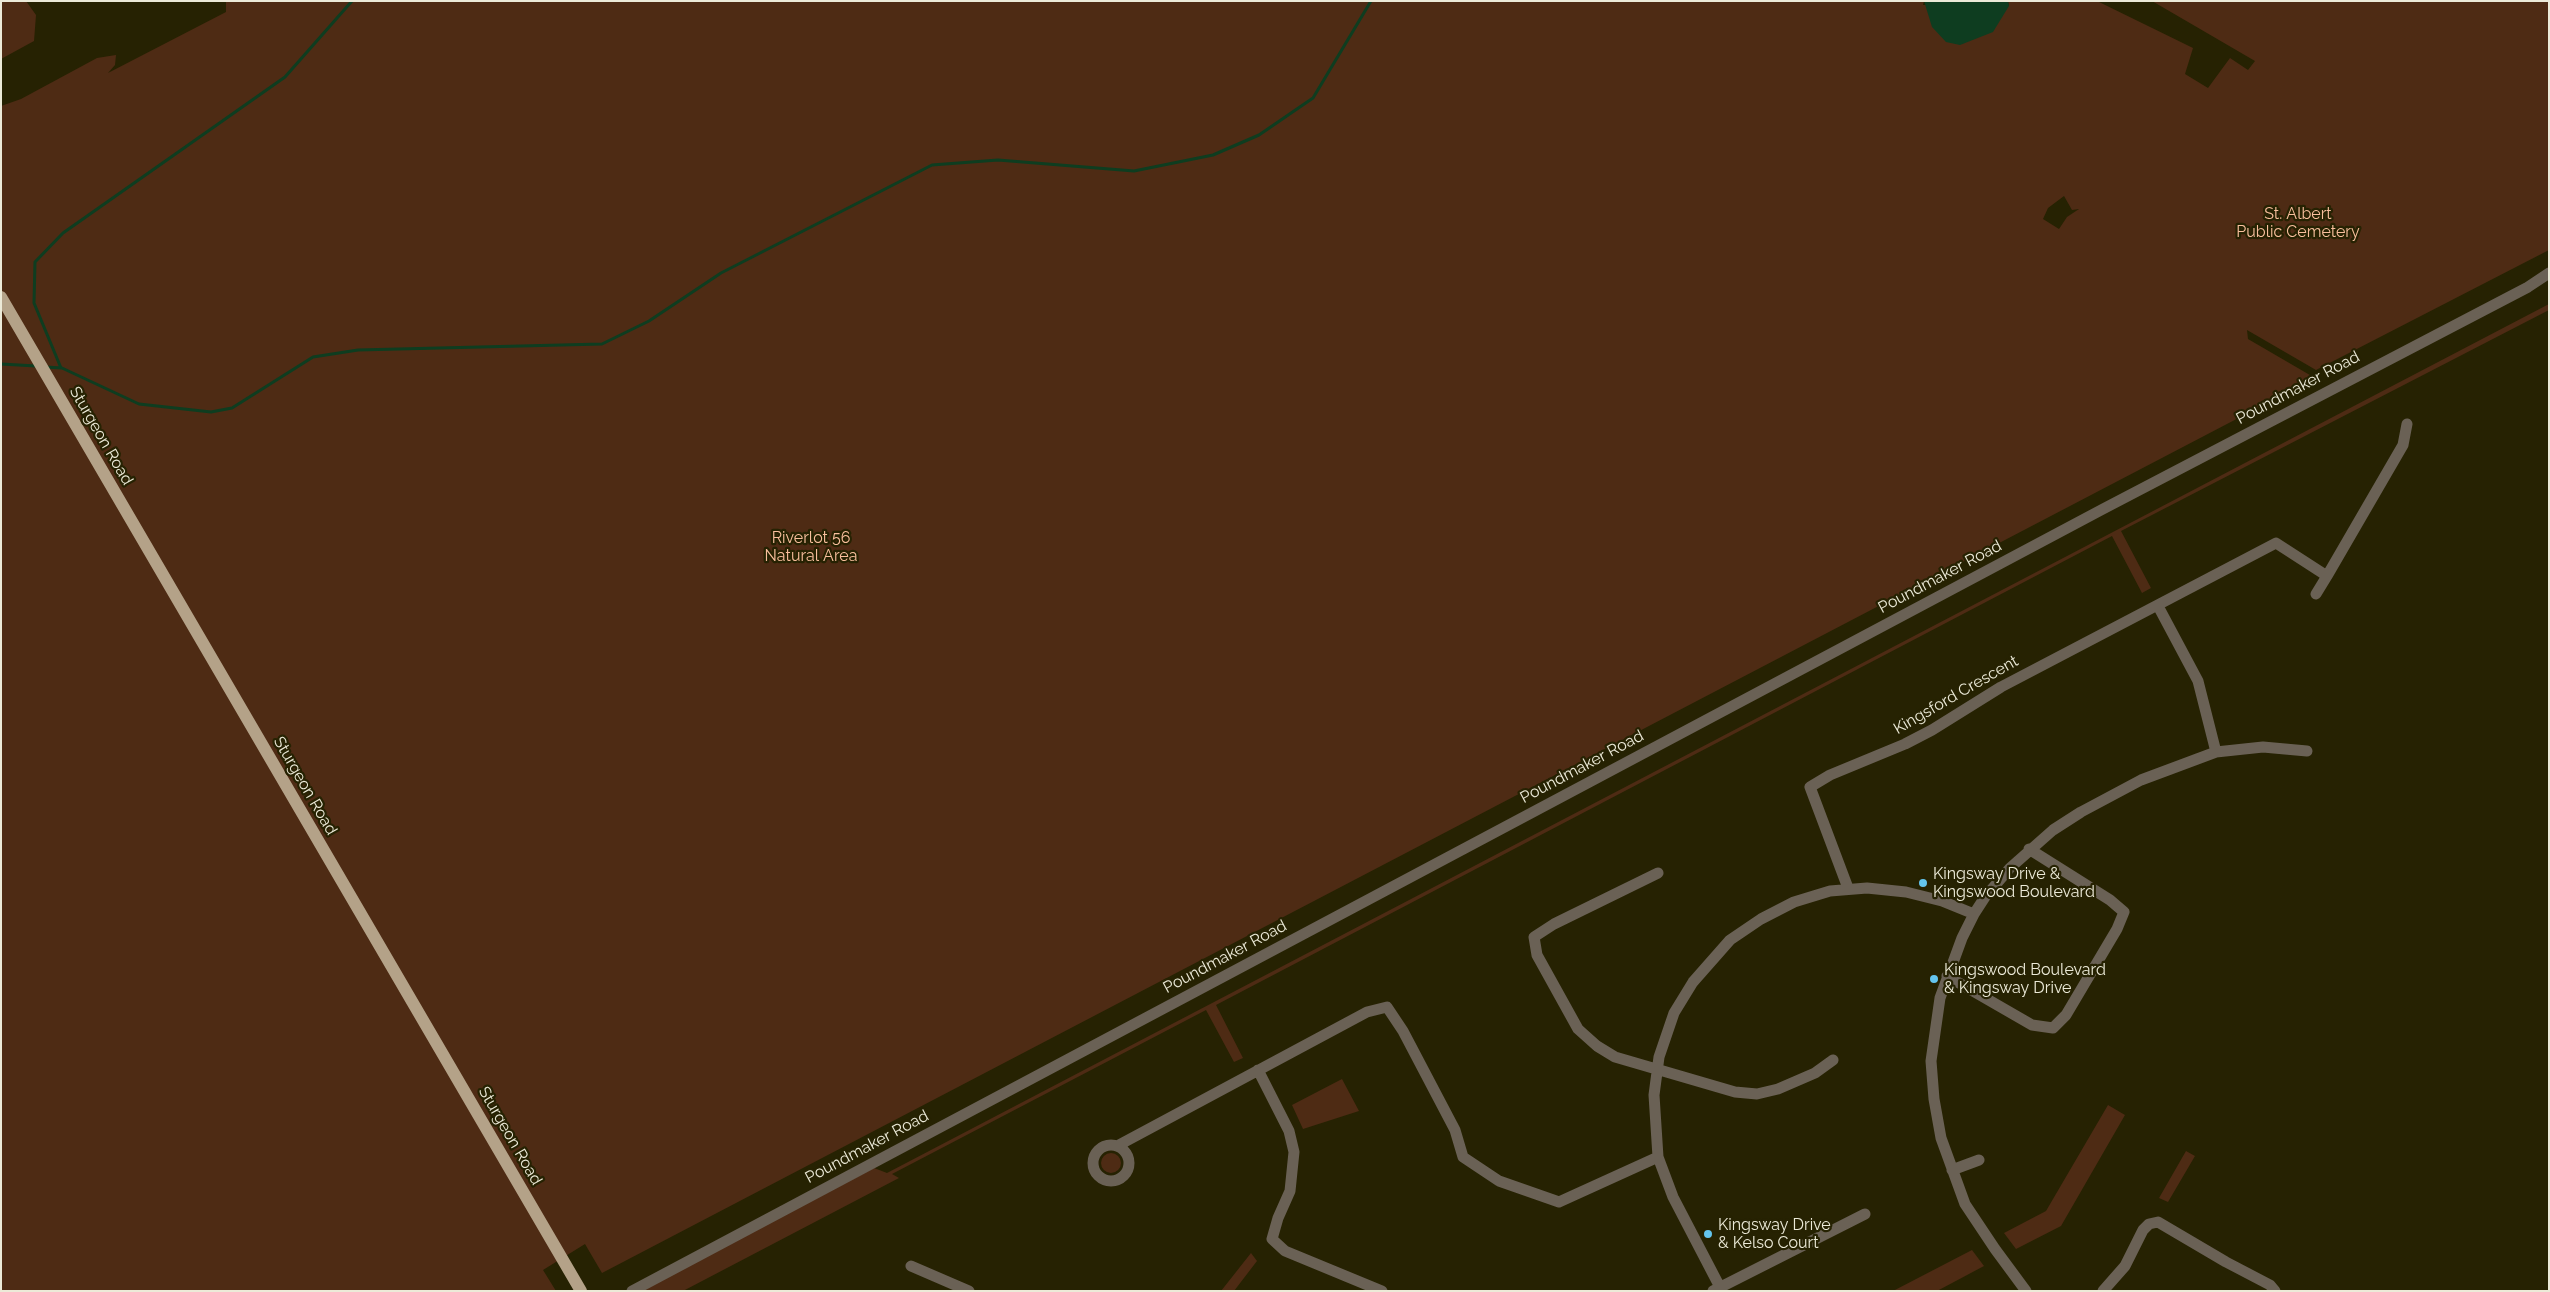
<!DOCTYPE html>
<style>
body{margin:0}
#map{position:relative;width:2550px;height:1292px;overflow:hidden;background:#262202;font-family:Raleway,sans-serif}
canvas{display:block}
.frame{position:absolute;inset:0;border:2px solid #ecead8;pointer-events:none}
</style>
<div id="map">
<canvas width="2550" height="1292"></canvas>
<div class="frame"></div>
</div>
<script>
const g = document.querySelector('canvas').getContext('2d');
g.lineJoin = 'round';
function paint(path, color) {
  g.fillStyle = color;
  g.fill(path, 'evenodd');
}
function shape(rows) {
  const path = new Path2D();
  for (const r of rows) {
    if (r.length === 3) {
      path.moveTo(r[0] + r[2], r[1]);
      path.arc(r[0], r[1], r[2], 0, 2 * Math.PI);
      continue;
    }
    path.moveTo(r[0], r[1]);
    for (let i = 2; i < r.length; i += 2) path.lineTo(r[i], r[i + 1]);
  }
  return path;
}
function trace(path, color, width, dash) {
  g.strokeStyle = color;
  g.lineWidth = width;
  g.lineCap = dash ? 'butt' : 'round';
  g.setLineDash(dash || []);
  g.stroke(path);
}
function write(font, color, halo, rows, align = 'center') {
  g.font = font + ' Raleway,sans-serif';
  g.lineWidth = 4.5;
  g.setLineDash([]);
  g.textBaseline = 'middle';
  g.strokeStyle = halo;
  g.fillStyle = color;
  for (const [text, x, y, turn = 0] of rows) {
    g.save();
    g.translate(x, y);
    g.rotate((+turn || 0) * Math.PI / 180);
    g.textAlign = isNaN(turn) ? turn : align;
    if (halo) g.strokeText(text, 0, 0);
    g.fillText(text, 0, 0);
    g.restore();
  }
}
const green = shape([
 [1,1,26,1,36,15,34,41,1,59],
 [226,1,1924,1,1923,5,2009,6,2008,1,2097,1,2193,48,2185,74,2208,88,2230,58,2248,70,2255,61,2152,1,2549,1,2549,250,2316,370,2247,330,2248,339,2315,378,602,1273,585,1244,543,1270,556,1291,1,1291,1,106,21,99,97,58,116,55,115,65,108,73,226,12],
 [2064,196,2072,210,2079,209,2067,217,2059,229,2043,219,2048,208],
 [2549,304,2549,310,2121,531,2151,588,2142,593,2112,536,1216,1005,1243,1058,1234,1062,1206,1010,892,1174,899,1178,683,1291,639,1291,874,1168,887,1173],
 [1342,1079,1359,1111,1303,1129,1292,1105],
 [2108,1105,2125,1115,2061,1226,2016,1249,2004,1233,2046,1211],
 [2186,1151,2195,1156,2168,1202,2159,1198],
 [1111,1163,10],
 [1972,1250,1984,1266,1937,1291,1893,1291],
 [1251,1253,1257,1261,1234,1291,1221,1291]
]);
const water = shape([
 [1924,1,2008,1,2009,6,1993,32,1960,45,1946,42,1932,27]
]);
const stream = shape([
 [1,364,36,366],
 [45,367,62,368,139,404,211,412,232,408,313,357,358,350,602,344,649,321,721,273,932,165,998,160,1134,171,1213,155,1259,135,1313,98,1371,1],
 [61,368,34,303,35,262,63,233,285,77,352,1]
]);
const minor = shape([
 [2327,576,2403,445,2407,424],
 [2158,606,2198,681,2216,752],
 [1658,873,1554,924,1534,937,1537,955,1578,1029,1597,1046,1615,1057,1735,1092,1757,1094,1778,1089,1815,1073,1833,1060],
 [1848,888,1810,787,1830,775,1905,744,1932,730,2001,687,2276,543,2327,576,2316,594],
 [1947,976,2032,1025,2053,1028,2066,1015,2117,929,2124,912,2110,900,2029,849],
 [1258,1070,1289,1131,1294,1152,1290,1191,1278,1218,1272,1239,1285,1251,1382,1291],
 [1111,1163,18],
 [1117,1146,1367,1012,1387,1007,1403,1031,1455,1130,1463,1157,1499,1181,1559,1202,1658,1157],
 [1952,1170,1979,1160],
 [911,1266,969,1291],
 [632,1291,2103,509,2528,287,2549,273],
 [1713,1291,1865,1214],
 [1722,1291,1673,1197,1658,1157,1654,1095,1659,1057,1674,1013,1693,982,1730,940,1761,919,1794,902,1830,891,1867,888,1906,892,1942,901,1974,914],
 [2026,1291,1995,1249,1965,1204,1941,1138,1934,1099,1931,1061,1940,998,1962,938,1974,914,1985,897,2010,868,2053,830,2081,812,2141,780,2216,752,2263,747,2307,751],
 [2103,1291,2125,1266,2143,1230,2149,1224,2158,1222,2226,1262,2270,1285,2275,1291]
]);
const major = shape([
 [1,297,581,1291]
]);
const markers = [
 [1923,883,5,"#64c5ee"],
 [1934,979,5,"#64c5ee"],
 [1708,1234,5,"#64c5ee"]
];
const parkNames = [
 ["St. Albert",2298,214],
 ["Public Cemetery",2298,232],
 ["Riverlot 56",811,538],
 ["Natural Area",811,556]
];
const streetNames = [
 ["Poundmaker Road",2298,388,-28],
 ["Sturgeon Road",101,436,60],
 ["Poundmaker Road",1940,577,-28],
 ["Kingsford Crescent",1956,695,-30],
 ["Poundmaker Road",1582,767,-28],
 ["Sturgeon Road",305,786,60],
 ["Poundmaker Road",1225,957,-28],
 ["Sturgeon Road",510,1136,60],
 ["Poundmaker Road",867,1147,-28]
];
const poiNames = [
 ["Kingsway Drive &",1933,874],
 ["Kingswood Boulevard",1933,892],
 ["Kingswood Boulevard",1944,970],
 ["& Kingsway Drive",1944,988],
 ["Kingsway Drive",1718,1225],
 ["& Kelso Court",1718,1243]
];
paint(green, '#4e2b14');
paint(water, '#0e3d20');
trace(stream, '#0e3d20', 3);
trace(minor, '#6a6155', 11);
trace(major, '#b4a288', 12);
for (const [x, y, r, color] of markers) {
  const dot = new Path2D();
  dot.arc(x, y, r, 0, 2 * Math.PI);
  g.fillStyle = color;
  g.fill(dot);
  trace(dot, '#262202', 2);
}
write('16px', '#f9bf9d', '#262202', parkNames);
write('16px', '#ecead8', '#262202', streetNames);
write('16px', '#ecead8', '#262202', poiNames, 'left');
</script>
